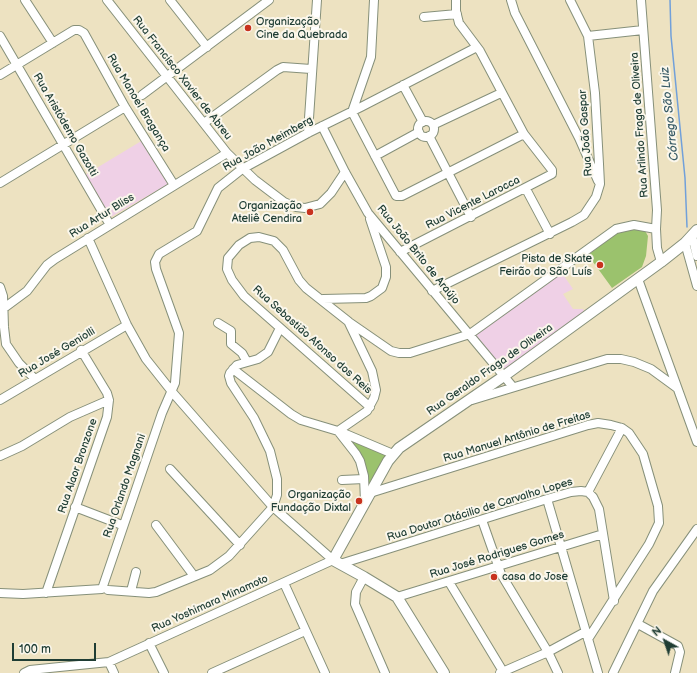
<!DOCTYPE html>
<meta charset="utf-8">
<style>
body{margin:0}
#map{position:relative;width:697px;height:673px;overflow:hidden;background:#ede2c1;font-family:"Balsamiq Sans",sans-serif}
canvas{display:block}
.north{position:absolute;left:645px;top:621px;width:40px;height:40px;-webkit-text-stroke:3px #fbf7ec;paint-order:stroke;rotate:320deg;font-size:11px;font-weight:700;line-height:16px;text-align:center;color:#1f3d34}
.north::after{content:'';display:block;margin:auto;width:14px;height:18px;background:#1f3d34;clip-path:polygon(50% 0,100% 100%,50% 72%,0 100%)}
.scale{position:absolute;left:12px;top:643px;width:84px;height:18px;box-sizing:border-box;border:2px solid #1f3d34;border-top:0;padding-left:5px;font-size:12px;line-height:14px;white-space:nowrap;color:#1f3d34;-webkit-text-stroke:3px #fbf7ec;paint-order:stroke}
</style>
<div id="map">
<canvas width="697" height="673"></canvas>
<div class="north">N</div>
<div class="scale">100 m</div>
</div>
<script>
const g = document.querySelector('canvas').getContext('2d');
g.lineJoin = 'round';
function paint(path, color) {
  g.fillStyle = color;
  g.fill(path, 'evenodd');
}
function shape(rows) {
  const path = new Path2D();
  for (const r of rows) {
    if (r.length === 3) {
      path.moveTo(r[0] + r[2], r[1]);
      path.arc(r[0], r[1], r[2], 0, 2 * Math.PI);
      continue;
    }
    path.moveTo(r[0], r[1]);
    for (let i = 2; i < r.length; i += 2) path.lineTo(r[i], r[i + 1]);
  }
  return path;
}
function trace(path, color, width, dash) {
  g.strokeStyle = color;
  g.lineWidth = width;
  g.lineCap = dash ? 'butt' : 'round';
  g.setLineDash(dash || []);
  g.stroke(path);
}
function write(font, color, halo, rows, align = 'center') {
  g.font = font + ' "Balsamiq Sans",sans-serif';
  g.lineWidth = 4;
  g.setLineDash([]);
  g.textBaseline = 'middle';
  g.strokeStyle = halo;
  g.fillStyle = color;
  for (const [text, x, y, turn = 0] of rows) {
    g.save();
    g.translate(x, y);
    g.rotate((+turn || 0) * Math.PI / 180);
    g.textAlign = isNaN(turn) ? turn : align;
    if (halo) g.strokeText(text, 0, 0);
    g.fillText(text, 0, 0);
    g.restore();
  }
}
const built = shape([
 [143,140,170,183,109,218,85,175],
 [562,273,573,289,563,294,573,309,583,309,585,314,505,371,475,335]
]);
const green = shape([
 [627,229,644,229,648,236,646,256,642,267,612,288,588,255,617,233],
 [345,436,388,455,368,489]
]);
const stream = shape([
 [670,0,671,36,685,178,687,227]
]);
const minor = shape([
 [25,0,53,43],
 [107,0,227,153,255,180,284,202,296,207,305,208,320,204,331,193,345,172],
 [170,0,207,47],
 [374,0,371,57,352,112,396,196,402,196,524,134],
 [511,0,515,13,579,138,598,181],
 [641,0,657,210,656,229,657,248,661,262],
 [424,17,457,14],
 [0,36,110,225],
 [588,36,643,30],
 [0,75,74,30,79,30,84,33,125,107,174,185],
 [403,85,423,122],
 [142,95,269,0],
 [426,129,8],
 [204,123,277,70,283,67,311,69],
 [433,125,501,93],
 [322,126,345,172,368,213,513,387],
 [308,133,317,0],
 [429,136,471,217],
 [375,156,419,132],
 [0,183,125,107],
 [526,189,550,234],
 [692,236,697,256],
 [685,243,697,286],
 [400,252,552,174,552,170,524,134,480,51,459,23,456,11,456,0],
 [638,279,697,442],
 [0,287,3,296,4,327,6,344,19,363,35,379],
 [432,291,572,222,584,215,596,197,600,184,599,164,595,93,588,36,570,0],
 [323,299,366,298,371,296,382,288,386,277,386,267,370,219],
 [0,311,27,291,47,265,55,259,227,153],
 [218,323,231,331,231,344,242,353,247,362],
 [233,369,291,414,301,420,338,431,367,411,374,398,376,390,372,371,349,323],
 [0,400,127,325],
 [472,400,607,359,621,359,634,362,651,369,677,388],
 [370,407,244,296,232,280,227,269,228,258,239,245,250,238,259,237,274,241,283,250,299,280,306,288,349,322,391,351,399,353,410,353,470,334,616,229,634,225,656,229],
 [338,431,356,454,360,461,364,476,365,502],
 [341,432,393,454],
 [0,456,22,446,70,417,109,400],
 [170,469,240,545],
 [342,480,364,479],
 [588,492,622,428],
 [370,493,588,425,598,423,611,425,622,428,629,433,643,454,658,506,659,523,649,544,588,639],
 [547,499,598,673],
 [75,507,122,525],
 [482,520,501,574,548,652,558,673],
 [156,525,194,576],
 [340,564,547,499,571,492,581,491,588,492,593,497,599,509,614,601],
 [364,577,356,592,355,604,385,673],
 [449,582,504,673],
 [284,583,325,673],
 [108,590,149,593,156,592,210,570,229,556,273,507,277,495,277,479,270,451,254,418,231,383,229,376,230,373,237,365,258,359,268,352,280,328],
 [131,591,136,572],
 [0,593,23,594,102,589,162,413,175,383,179,333,156,269,155,262,159,254,197,231,218,188,242,169,308,133,361,107,477,47],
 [46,593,107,417,109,400,107,393,81,350],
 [397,597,603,534],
 [638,624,678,646,680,652,675,673],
 [149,643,164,673],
 [109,662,114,673],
 [24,673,30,670,109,662,333,560,273,507,173,393,146,359,127,325,88,238],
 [212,673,305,631],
 [500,673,548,652,585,632],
 [613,673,653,591,697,529]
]);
const major = shape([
 [444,673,397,597,364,577,333,560,388,461,399,448,504,376,661,262,685,243,697,230]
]);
const markers = [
 [248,28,4,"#c8321e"],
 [310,212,4,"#c8321e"],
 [600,265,4,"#c8321e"],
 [359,501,4,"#c8321e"],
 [494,577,4,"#c8321e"]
];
const poiNames = [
 ["Organização",256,22,"left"],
 ["Cine da Quebrada",256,35,"left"],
 ["Organização",302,206],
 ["Ateliê Cendira",302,219],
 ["Pista de Skate",592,259],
 ["Feirão do São Luís",592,272],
 ["Organização",351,495],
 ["Fundação Dixtal",351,508],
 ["casa do Jose",502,577,"left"]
];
const streetNames = [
 ["Rua Francisco Xavier de Abreu",182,78,52],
 ["Rua Manoel Bragança",138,103,59],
 ["Rua Aristódemo Gazotti",65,125,60],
 ["Rua Arlindo Fraga de Oliveira",640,125,-94],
 ["Rua João Gaspar",586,133,-94],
 ["Rua João Meimberg",268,144,-29],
 ["Rua Vicente Larocca",473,203,-27],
 ["Rua Artur Bliss",102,216,-32],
 ["Rua João Brito de Araújo",418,255,51],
 ["Rua Sebastião Afonso dos Reis",312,340,42],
 ["Rua José Geniolli",57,353,-31],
 ["Rua Geraldo Fraga de Oliveira",490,370,-35],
 ["Rua Manuel Antônio de Freitas",517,437,-17],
 ["Rua Alaor Bronzone",78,466,-71],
 ["Rua Orlando Magnani",125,486,-71],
 ["Rua Doutor Otácilio de Carvalho Lopes",480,510,-17],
 ["Rua José Rodrigues Gomes",497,555,-17],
 ["Rua Yoshimara Minamoto",210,604,-24]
];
const waterNames = [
 ["Córrego São Luiz",670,114,-96]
];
paint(built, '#efd0e6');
paint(green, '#9bc26d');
trace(stream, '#71a0da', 1.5);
trace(minor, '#86907a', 10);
trace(major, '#86907a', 12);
trace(minor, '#fff', 8);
trace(major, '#fff', 10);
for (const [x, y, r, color] of markers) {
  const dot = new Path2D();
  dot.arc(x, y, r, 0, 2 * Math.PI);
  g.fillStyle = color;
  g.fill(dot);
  trace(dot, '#fbf7ec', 1.5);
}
write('11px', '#1f3d34', '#fbf7ec', poiNames, 'right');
write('11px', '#1f3d34', '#fbf7ec', streetNames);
write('italic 12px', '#385b66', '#fbf7ec', waterNames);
</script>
